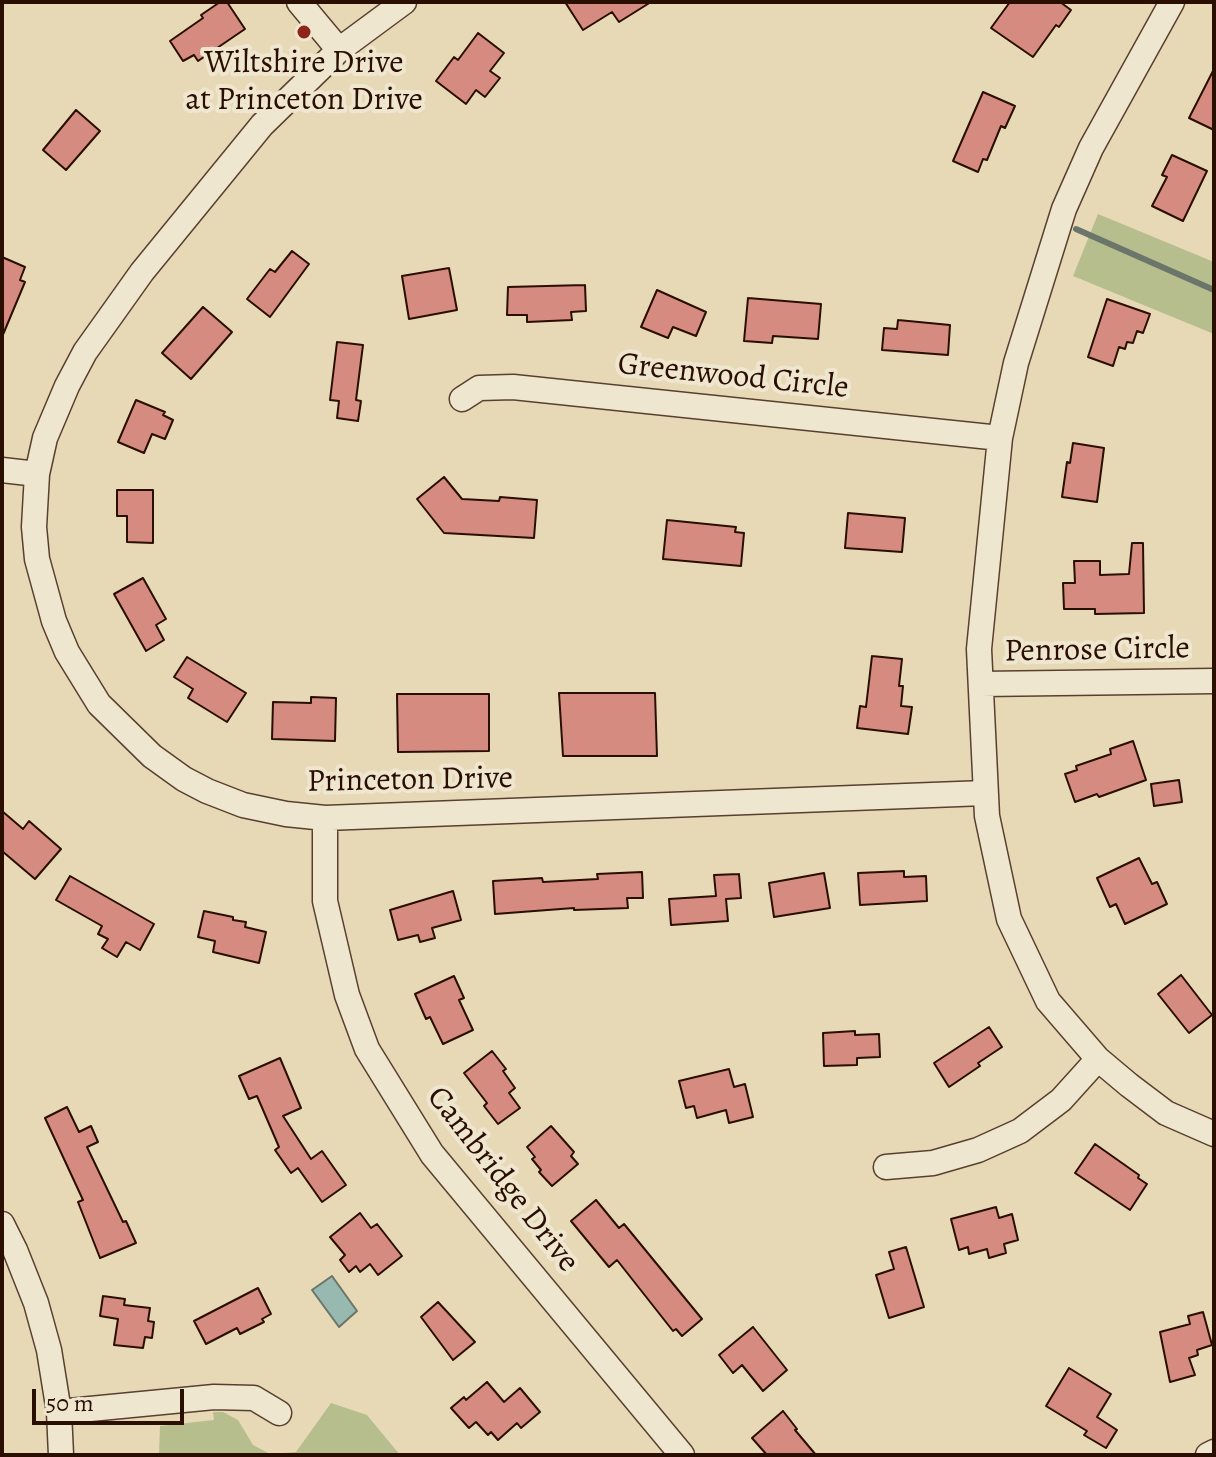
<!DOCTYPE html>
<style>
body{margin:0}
#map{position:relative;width:1216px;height:1457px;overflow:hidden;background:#e7d8b6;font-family:Alegreya,serif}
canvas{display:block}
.frame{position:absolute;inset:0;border:4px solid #2a0e00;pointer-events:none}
.scale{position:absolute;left:32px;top:1389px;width:152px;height:36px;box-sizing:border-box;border:4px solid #2a0e00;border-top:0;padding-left:10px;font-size:24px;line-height:28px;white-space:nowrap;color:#2a0e00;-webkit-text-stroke:6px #efe6d0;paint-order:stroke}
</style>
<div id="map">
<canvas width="1216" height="1457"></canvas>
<div class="frame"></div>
<div class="scale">50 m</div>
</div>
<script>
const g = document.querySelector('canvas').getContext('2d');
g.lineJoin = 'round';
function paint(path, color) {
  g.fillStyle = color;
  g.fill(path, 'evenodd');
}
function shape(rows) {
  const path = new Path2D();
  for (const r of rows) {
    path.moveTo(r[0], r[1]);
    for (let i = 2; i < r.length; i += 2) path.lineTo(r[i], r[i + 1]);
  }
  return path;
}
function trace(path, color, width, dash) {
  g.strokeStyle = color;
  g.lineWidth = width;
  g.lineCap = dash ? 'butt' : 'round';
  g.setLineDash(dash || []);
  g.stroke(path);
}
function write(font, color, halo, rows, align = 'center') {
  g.font = font + ' Alegreya,serif';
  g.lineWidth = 8;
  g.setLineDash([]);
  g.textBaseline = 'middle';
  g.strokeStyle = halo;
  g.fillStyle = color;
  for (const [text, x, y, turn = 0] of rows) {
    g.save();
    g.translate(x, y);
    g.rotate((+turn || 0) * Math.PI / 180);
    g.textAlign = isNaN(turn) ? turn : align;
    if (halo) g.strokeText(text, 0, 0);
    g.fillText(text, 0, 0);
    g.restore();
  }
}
const green = shape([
 [1098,214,1214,262,1214,334,1073,276],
 [331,1403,367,1415,400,1455,159,1455,160,1426,214,1420,213,1412,223,1412,238,1420,253,1445,270,1454,296,1452]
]);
const water = shape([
 [332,1276,357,1311,339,1327,312,1290,332,1276]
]);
const stream = shape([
 [1076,229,1214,290]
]);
const building = shape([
 [220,2,227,2,245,29,198,61,194,55,183,61,170,41,203,18,201,15,220,2],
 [565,2,651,2,619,22,612,12,583,30,565,2],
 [1010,2,1060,2,1071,10,1059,27,1056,25,1033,57,991,28,1010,2],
 [478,33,504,53,490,71,500,78,485,97,476,90,466,104,436,81,454,57,458,60,478,33],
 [1214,69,1214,130,1189,118,1214,69],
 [983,92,1015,106,1005,128,1001,126,987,160,983,159,978,172,953,161,983,92],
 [76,110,100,131,66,170,43,150,76,110],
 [1172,155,1207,171,1183,221,1152,206,1167,177,1162,175,1172,155],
 [292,251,309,264,270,317,247,299,270,269,275,272,292,251],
 [2,257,25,267,20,280,25,282,2,337,2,257],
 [449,268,457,310,409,319,402,276,449,268],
 [585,285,586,311,571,312,572,320,527,322,527,315,507,315,508,287,585,285],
 [657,290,706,312,696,336,673,327,668,338,641,327,657,290],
 [748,298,821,304,818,339,773,336,772,343,744,341,748,298],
 [1107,299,1150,314,1143,333,1137,331,1133,343,1127,342,1125,349,1119,347,1113,366,1088,357,1107,299],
 [203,307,232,332,191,379,162,353,203,307],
 [898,320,950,325,948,355,882,350,884,328,897,329,898,320],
 [337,342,363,345,356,400,361,401,358,421,337,418,339,401,330,400,337,342],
 [136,400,165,412,163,415,173,420,165,439,152,434,144,453,118,442,136,400],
 [1073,443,1104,448,1097,502,1062,497,1067,462,1070,463,1073,443],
 [444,477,462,499,499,501,500,497,537,500,534,538,444,533,417,499,444,477],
 [117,490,153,490,153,543,127,542,127,516,117,516,117,490],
 [848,513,905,518,902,552,845,548,848,513],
 [667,520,736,527,735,532,744,533,741,566,663,559,667,520],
 [1132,543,1143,543,1144,613,1095,614,1095,609,1064,609,1063,583,1075,583,1074,561,1100,561,1100,575,1129,574,1132,543],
 [143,578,166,619,156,625,164,640,146,651,114,594,143,578],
 [872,656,902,659,899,686,903,686,901,706,912,707,908,734,857,728,860,706,866,707,872,656],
 [187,657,246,693,227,722,188,698,193,689,174,677,187,657],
 [559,693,655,693,657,756,563,756,559,693],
 [397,694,489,694,489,751,398,752,397,694],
 [311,697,336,698,335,741,272,739,273,702,311,703,311,697],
 [1133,741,1146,780,1099,797,1097,794,1075,802,1065,774,1077,770,1076,766,1111,754,1110,749,1133,741],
 [1179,780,1182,802,1154,806,1151,784,1179,780],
 [2,811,23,829,29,821,61,849,35,879,2,851,2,811],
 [1139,858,1152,884,1157,882,1167,904,1125,924,1116,904,1110,907,1097,878,1139,858],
 [904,871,904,877,926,876,927,901,860,905,858,873,904,871],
 [642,872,643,898,627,898,628,908,574,910,574,908,495,914,493,881,542,878,543,882,598,879,597,874,642,872],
 [824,873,830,908,774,917,769,883,824,873],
 [739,874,741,898,726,899,728,921,671,925,669,899,716,896,714,875,739,874],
 [70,876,154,924,140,950,126,942,117,957,102,948,108,939,98,934,102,926,56,900,70,876],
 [453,891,461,920,432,928,435,938,420,942,418,935,398,940,390,910,453,891],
 [204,911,233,917,233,920,246,922,245,927,266,932,259,963,213,952,215,941,198,937,204,911],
 [1181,975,1212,1015,1189,1033,1158,994,1181,975],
 [454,976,464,998,459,1000,473,1030,443,1044,430,1017,426,1019,415,994,454,976],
 [989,1027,1002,1047,978,1063,980,1066,949,1087,934,1063,989,1027],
 [855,1031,855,1035,879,1034,880,1057,857,1058,857,1065,824,1066,823,1033,855,1031],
 [492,1051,506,1069,503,1071,515,1088,509,1093,520,1108,498,1124,484,1106,487,1103,464,1073,492,1051],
 [280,1058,301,1108,283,1116,311,1159,322,1151,346,1185,322,1202,298,1168,291,1173,275,1150,279,1147,257,1096,249,1099,239,1076,280,1058],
 [729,1069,734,1087,745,1084,753,1117,729,1123,726,1110,697,1118,694,1106,686,1108,679,1081,729,1069],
 [67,1107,79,1132,91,1126,98,1142,87,1147,123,1222,126,1221,136,1243,100,1258,78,1202,83,1200,45,1118,67,1107],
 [551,1126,574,1152,571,1156,578,1164,552,1186,539,1172,541,1170,532,1159,535,1157,527,1147,551,1126],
 [1095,1144,1139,1175,1138,1178,1147,1184,1130,1210,1075,1173,1095,1144],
 [596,1200,619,1228,624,1224,702,1319,682,1336,676,1329,673,1331,617,1260,609,1267,571,1221,596,1200],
 [996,1207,999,1218,1012,1214,1018,1240,1004,1244,1006,1253,989,1258,987,1249,969,1254,968,1247,959,1250,951,1219,996,1207],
 [360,1213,371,1228,377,1224,402,1256,378,1275,370,1264,360,1272,356,1266,349,1272,340,1260,345,1255,330,1237,360,1213],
 [906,1247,924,1307,889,1318,876,1275,894,1269,889,1252,906,1247],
 [258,1288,271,1314,262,1319,264,1322,240,1334,237,1328,206,1344,194,1321,258,1288],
 [103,1296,125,1299,124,1305,150,1308,148,1321,154,1322,152,1338,145,1337,143,1348,114,1345,118,1319,100,1316,103,1296],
 [438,1302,475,1342,453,1360,421,1317,438,1302],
 [1203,1312,1212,1345,1197,1350,1198,1355,1189,1358,1195,1375,1170,1382,1160,1332,1190,1324,1188,1316,1203,1312],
 [753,1327,787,1370,763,1391,742,1365,733,1373,719,1355,753,1327],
 [1069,1368,1111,1394,1097,1417,1117,1430,1106,1448,1084,1435,1087,1431,1046,1406,1069,1368],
 [487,1382,504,1402,520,1388,540,1412,521,1428,517,1423,498,1440,491,1432,488,1435,476,1422,469,1428,451,1408,464,1397,466,1400,487,1382],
 [783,1411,797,1429,795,1430,816,1455,767,1455,752,1438,783,1411]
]);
const street = shape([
 [299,2,339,50],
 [404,2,339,50,262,125,142,272,85,352,67,386,45,438,37,474,34,527,37,559,54,621,67,652,99,704,152,756,184,779,207,791,243,805,286,814,325,818,985,793],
 [1172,2,1091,148,1064,209,1016,363,1000,438,979,649,987,816,1009,919,1048,1001,1098,1059,1129,1085,1166,1113,1214,1134],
 [462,399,479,388,513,387,1000,438],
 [2,470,37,474],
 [981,684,1214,681],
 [325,818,325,901,347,995,367,1049,432,1154,682,1455],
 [886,1167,933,1163,978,1150,1020,1131,1061,1100,1098,1059],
 [2,1224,15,1250,36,1303,49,1350,59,1412,61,1455],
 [59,1412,214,1397,254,1398,279,1413],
 [1208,1455,1214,1452]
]);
const markers = [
 [304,32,8,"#8f2418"]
];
const poiNames = [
 ["Wiltshire Drive",304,64],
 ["at Princeton Drive",304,101]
];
const streetNames = [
 ["Greenwood Circle",733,377,6],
 ["Penrose Circle",1097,651,-1],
 ["Princeton Drive",410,781,-1],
 ["Cambridge Drive",502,1180,52]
];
paint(green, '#b7be8d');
paint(water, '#97b9af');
trace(water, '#6b7569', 2);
trace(stream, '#6b7569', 6);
paint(building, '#d68b80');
trace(building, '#2a0e00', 2);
trace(street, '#59402e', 27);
trace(street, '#efe6d0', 24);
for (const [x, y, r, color] of markers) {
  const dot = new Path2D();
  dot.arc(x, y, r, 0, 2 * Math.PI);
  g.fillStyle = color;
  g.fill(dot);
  trace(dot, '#efe6d0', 3);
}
write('32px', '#2a0e00', '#efe6d0', poiNames);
write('32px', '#2a0e00', '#efe6d0', streetNames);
</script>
